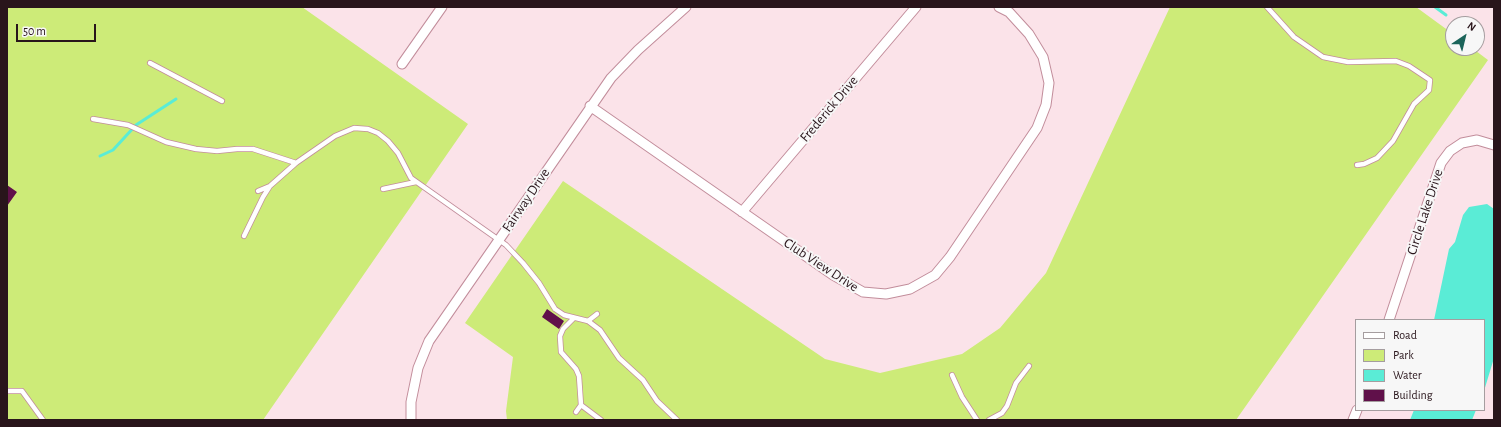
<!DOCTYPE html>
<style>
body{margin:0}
#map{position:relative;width:1501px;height:427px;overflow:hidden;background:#fbe3e9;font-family:"Alegreya Sans",sans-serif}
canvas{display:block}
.frame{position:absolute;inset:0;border:8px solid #29151b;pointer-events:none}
.legend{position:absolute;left:1355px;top:319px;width:130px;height:92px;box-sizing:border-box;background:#f7f7f7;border:1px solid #a59d9f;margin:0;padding:5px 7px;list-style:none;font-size:12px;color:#29151b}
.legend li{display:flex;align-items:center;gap:8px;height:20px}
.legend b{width:20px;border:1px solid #a59d9f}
.north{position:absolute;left:1445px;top:16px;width:40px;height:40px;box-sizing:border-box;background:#f7f7f7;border:1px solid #a59d9f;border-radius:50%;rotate:35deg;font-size:11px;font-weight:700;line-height:16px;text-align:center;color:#29151b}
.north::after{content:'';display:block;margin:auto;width:14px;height:18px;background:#1b645a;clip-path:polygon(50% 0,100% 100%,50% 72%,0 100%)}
.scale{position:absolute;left:16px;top:24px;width:80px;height:18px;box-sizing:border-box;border:2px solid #29151b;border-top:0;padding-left:5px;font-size:12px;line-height:14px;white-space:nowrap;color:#29151b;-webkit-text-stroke:3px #f7f7f7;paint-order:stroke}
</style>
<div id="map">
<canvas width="1501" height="427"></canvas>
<div class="frame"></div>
<ul class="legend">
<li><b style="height:5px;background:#fff"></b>Road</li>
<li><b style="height:11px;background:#cdeb78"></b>Park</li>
<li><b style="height:11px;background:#5aecd6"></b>Water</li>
<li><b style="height:11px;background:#60104a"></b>Building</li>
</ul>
<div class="north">N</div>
<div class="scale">50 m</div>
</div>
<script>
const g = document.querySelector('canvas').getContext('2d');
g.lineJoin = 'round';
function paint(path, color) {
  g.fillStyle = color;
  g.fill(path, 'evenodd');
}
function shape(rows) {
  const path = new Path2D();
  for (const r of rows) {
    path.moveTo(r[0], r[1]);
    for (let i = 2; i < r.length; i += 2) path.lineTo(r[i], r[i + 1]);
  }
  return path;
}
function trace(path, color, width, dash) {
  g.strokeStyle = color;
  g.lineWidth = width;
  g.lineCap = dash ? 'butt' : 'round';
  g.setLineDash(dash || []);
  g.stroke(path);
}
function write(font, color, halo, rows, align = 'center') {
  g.font = font + ' "Alegreya Sans",sans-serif';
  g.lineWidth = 4;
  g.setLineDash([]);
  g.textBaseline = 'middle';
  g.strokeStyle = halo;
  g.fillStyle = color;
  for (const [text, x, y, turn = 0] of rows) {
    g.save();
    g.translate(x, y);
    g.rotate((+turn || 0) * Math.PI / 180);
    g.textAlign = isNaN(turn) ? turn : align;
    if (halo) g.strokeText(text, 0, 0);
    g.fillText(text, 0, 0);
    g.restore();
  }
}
const green = shape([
 [7,7,302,7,468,124,263,420,7,420],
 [1170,7,1416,7,1453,34,1453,48,1472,48,1488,60,1236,420,507,420,506,411,513,357,465,323,563,181,825,359,880,373,962,354,1000,328,1046,273]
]);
const water = shape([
 [1487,204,1494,209,1494,358,1484,391,1484,320,1434,320,1449,249,1455,242,1463,215,1469,207],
 [1414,410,1476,410,1472,420,1410,420]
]);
const stream = shape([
 [1435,7,1446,15],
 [100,156,113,150,136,125,176,99]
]);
const building = shape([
 [7,185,17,192,7,206],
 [547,309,564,321,559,329,542,317]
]);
const service = shape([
 [1267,7,1294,37,1323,57,1348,62,1396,61,1409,66,1430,80,1429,90,1414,104,1393,141,1377,158,1364,164,1357,165],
 [150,63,222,101],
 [93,119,128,125,166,142,196,149,217,151,237,149,253,149,296,163],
 [383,189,416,182],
 [258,191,270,186],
 [244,236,263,197,270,186,296,163,335,136,354,128,368,129,378,133,388,141,398,153,411,178,506,245,523,263,539,283,555,309,564,315,588,321,597,314],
 [574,318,563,329,560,336,561,352,576,369,579,376,581,405,601,420],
 [588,321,600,330,619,358,643,380,657,401,677,420],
 [952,375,962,397,977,420],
 [7,391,22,391,43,420],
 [576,412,581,405],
 [989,420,1002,413,1007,406,1016,383,1029,366]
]);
const minor = shape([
 [402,64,442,7],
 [590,106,833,275,863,292,886,294,910,289,935,275,950,257,1037,128,1046,105,1049,83,1043,57,1029,34,1009,12,999,7],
 [742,212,916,7],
 [1389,320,1441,163,1450,151,1462,143,1477,140,1494,145],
 [411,420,411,402,418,368,429,341,611,78,638,50,686,7],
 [1353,420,1357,410]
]);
const streetNames = [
 ["Frederick Drive",829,109,-50],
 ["Fairway Drive",526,200,-56],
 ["Circle Lake Drive",1425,212,-72],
 ["Club View Drive",821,265,33]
];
paint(green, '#cdeb78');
paint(water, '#5aecd6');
trace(stream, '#5aecd6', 3);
paint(building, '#60104a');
trace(service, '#c28d9b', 6);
trace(minor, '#c28d9b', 11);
trace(service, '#fff', 4.5);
trace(minor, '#fff', 9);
write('14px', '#29151b', '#f7f7f7', streetNames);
</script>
